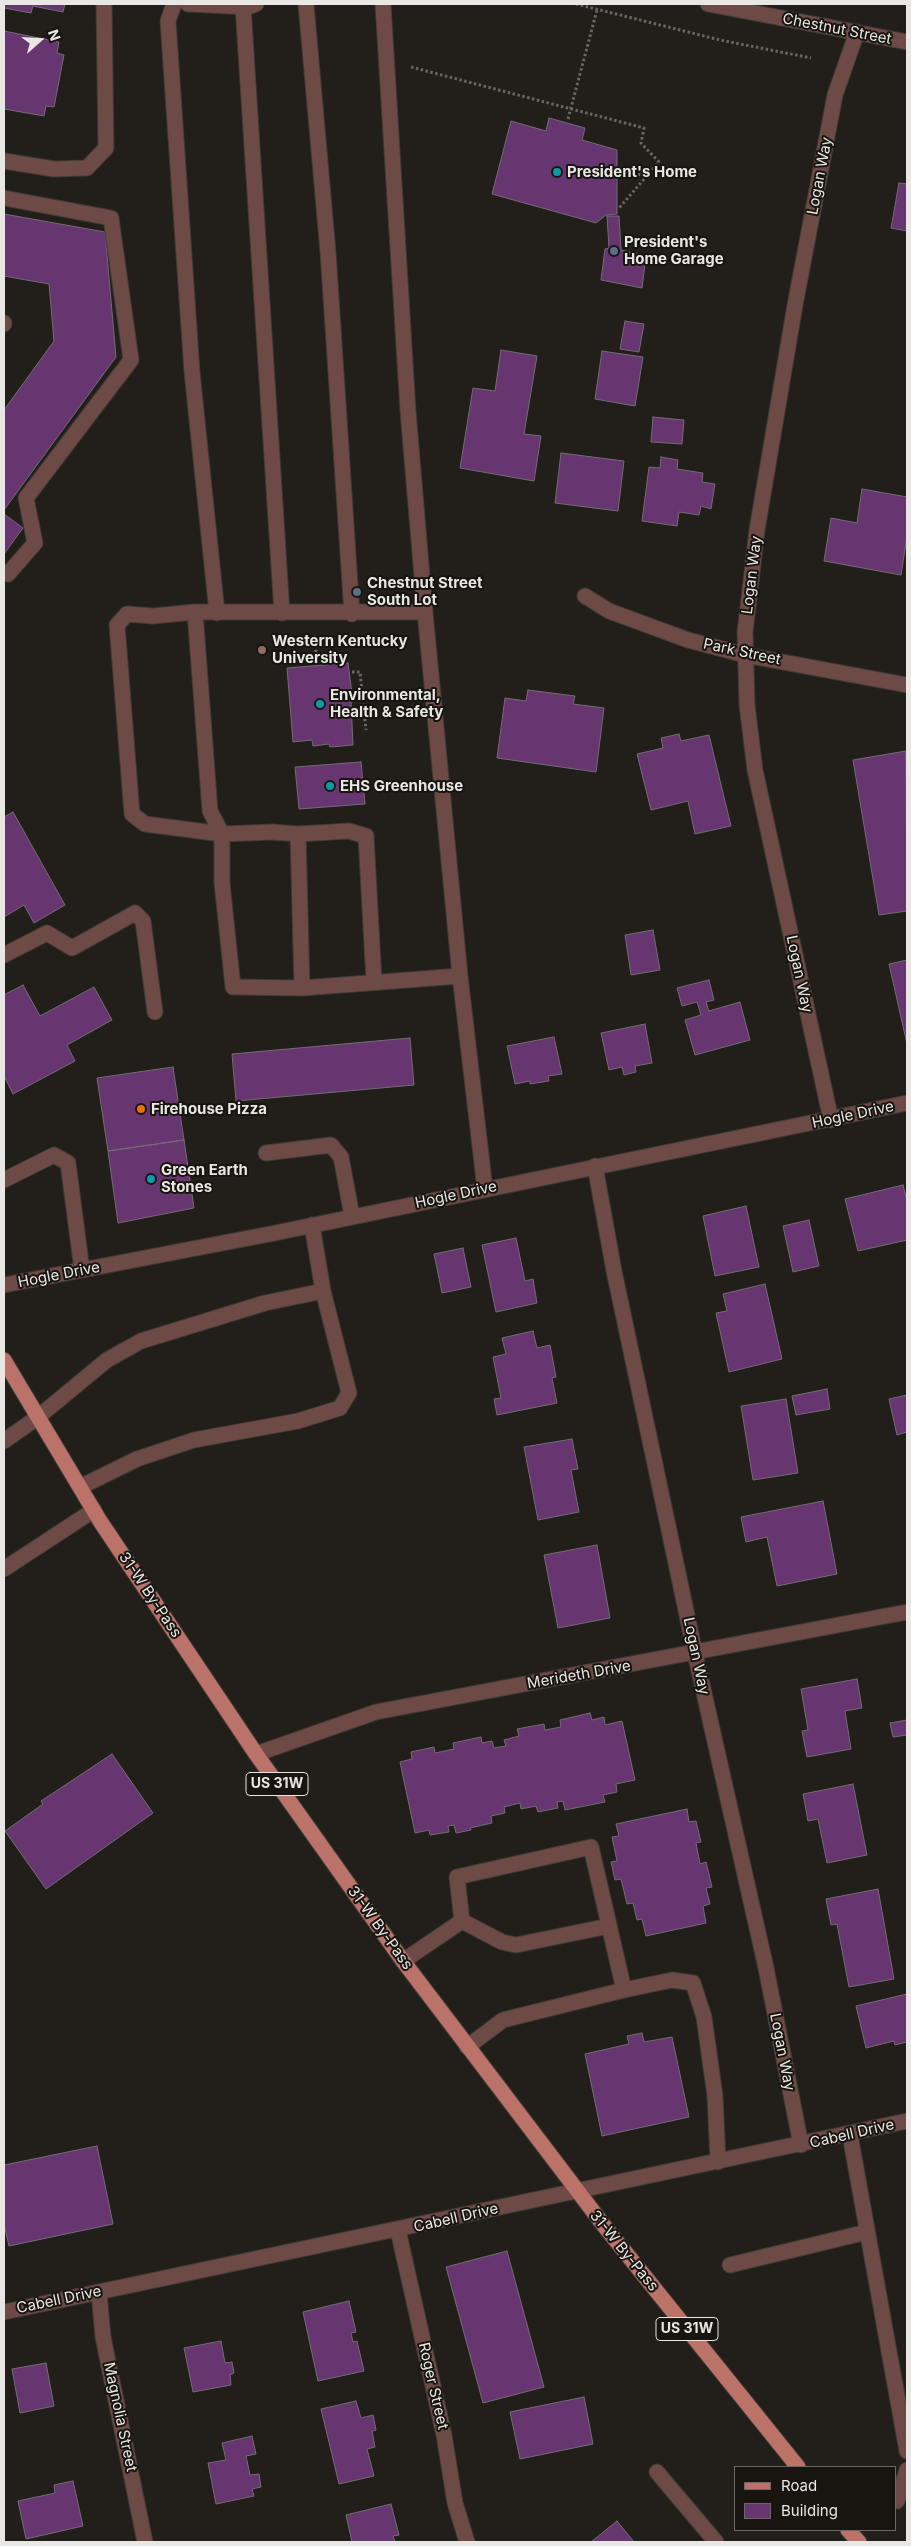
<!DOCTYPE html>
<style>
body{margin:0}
#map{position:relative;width:911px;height:2546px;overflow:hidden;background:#221e19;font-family:Inter,sans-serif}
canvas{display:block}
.frame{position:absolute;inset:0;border:5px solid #e9e7e3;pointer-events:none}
.legend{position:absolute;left:734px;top:2466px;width:162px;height:65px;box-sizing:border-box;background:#181510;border:1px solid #6c6964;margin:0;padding:6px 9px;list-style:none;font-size:15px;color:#e9e7e3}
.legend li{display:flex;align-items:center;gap:10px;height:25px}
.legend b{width:25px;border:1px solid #6c6964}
.north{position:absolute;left:15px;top:15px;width:50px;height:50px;-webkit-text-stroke:4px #181510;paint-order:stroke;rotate:71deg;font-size:14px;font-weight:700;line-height:20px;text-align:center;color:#e9e7e3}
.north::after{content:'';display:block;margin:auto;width:18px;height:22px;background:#e9e7e3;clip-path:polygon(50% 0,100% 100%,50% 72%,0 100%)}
</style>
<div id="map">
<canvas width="911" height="2546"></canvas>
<div class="frame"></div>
<ul class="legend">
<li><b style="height:6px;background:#bb7369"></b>Road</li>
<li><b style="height:14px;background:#673671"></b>Building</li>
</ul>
<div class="north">N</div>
</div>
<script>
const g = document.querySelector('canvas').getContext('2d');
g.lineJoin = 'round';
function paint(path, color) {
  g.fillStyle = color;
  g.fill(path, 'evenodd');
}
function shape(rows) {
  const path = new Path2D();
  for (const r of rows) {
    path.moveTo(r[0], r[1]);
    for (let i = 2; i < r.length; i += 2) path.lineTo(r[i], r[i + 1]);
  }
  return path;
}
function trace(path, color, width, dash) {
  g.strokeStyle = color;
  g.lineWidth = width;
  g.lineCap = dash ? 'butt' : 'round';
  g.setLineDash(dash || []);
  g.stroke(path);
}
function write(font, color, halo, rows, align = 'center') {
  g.font = font + ' Inter,sans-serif';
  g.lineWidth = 4;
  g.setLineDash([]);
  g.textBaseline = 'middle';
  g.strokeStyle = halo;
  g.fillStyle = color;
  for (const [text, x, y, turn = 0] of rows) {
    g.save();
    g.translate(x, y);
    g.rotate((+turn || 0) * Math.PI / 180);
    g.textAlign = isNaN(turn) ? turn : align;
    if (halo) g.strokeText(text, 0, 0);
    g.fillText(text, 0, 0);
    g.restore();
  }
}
const building = shape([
 [4,4,65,4,63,12,33,6,31,13,4,8,4,4],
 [4,31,59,42,57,53,64,55,54,107,46,106,44,116,4,109,4,31],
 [549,118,585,128,582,140,617,150,617,214,606,215,596,223,492,194,511,121,546,131,549,118],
 [899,183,907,184,907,231,891,228,899,183],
 [4,214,105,232,116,357,4,510,4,410,54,341,49,284,4,276,4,214],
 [607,216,619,216,621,250,646,256,642,288,601,280,605,249,609,248,607,216],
 [625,321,644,324,639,352,620,349,625,321],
 [501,350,537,356,524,434,541,436,534,481,460,468,473,388,495,391,501,350],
 [602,351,643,357,635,406,595,399,602,351],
 [653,417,684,420,682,444,651,442,653,417],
 [561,453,624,461,618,511,555,503,561,453],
 [661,457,678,460,677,469,703,473,702,482,715,484,711,509,701,506,699,515,679,512,677,526,642,521,649,467,660,468,661,457],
 [862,489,907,497,907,536,901,575,824,561,831,518,857,523,862,489],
 [4,514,23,528,4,554,4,514],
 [348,663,353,702,351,702,353,745,330,747,329,744,313,746,312,740,293,742,287,668,348,663],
 [528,690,575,696,573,704,604,708,596,772,497,758,505,698,526,701,528,690],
 [679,734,681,741,709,735,731,826,695,834,688,801,651,810,637,754,663,748,661,738,679,734],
 [906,751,907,911,879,915,853,760,906,751],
 [361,762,365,804,299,809,295,767,361,762],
 [13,812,65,905,34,923,24,905,4,917,4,817,13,812],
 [653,930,660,970,631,975,625,935,653,930],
 [907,960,907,1044,889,964,907,960],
 [709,980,714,1000,706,1002,709,1011,740,1002,750,1040,695,1055,685,1020,701,1015,697,1002,682,1006,677,988,709,980],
 [23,985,40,1016,94,987,112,1020,67,1045,75,1061,13,1094,4,1076,4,995,23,985],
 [645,1024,652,1063,635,1066,636,1072,624,1075,622,1067,609,1070,601,1033,645,1024],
 [554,1037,562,1074,548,1076,549,1081,530,1084,530,1081,515,1084,507,1046,554,1037],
 [410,1038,414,1085,236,1101,232,1054,410,1038],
 [173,1067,184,1140,108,1151,97,1078,173,1067],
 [184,1140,194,1208,118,1223,108,1151,184,1140],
 [903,1185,907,1201,907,1240,858,1251,845,1199,903,1185],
 [746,1206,759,1267,715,1276,703,1216,746,1206],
 [809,1220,819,1266,793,1272,783,1226,809,1220],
 [516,1238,525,1281,533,1279,537,1303,496,1312,482,1245,516,1238],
 [463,1248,471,1287,442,1293,434,1254,463,1248],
 [765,1284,782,1359,729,1372,716,1313,727,1311,723,1294,765,1284],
 [533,1331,537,1348,550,1345,556,1377,552,1378,557,1403,497,1415,494,1399,501,1398,493,1357,506,1354,502,1338,533,1331],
 [827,1389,830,1409,796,1415,792,1396,827,1389],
 [907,1395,907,1432,897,1435,889,1399,907,1395],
 [786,1399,798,1473,753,1480,741,1406,786,1399],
 [572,1439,578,1469,571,1470,579,1512,538,1520,524,1447,572,1439],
 [823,1501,837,1574,777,1586,767,1537,746,1542,741,1517,823,1501],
 [597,1545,610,1618,558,1628,544,1555,597,1545],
 [857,1679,862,1708,845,1711,851,1749,807,1757,802,1731,808,1730,801,1689,857,1679],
 [590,1713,592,1720,604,1717,605,1725,622,1721,635,1780,616,1784,617,1792,603,1795,605,1802,565,1810,563,1801,557,1802,558,1808,538,1812,536,1806,521,1809,520,1803,504,1807,505,1813,491,1816,492,1823,470,1828,471,1830,456,1833,454,1825,448,1826,449,1832,430,1835,429,1830,415,1833,400,1762,412,1759,411,1752,434,1747,435,1753,454,1749,453,1743,481,1737,482,1743,492,1741,494,1748,506,1746,504,1740,519,1736,517,1729,544,1724,545,1730,561,1727,560,1720,590,1713],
 [907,1720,907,1735,893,1737,890,1723,907,1720],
 [112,1754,153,1813,46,1889,5,1831,43,1804,41,1801,112,1754],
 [853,1784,867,1855,827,1863,818,1819,808,1821,803,1794,853,1784],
 [687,1809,689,1822,696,1821,701,1842,696,1843,700,1864,706,1862,712,1887,706,1888,710,1904,703,1906,706,1923,646,1936,642,1919,637,1920,633,1903,627,1904,621,1879,615,1880,611,1862,617,1861,612,1837,619,1836,616,1824,687,1809],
 [878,1889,894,1979,849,1987,837,1924,831,1925,826,1899,878,1889],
 [907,1994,907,2042,895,2045,894,2041,866,2048,856,2006,907,1994],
 [642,2033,644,2042,672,2037,689,2117,602,2136,585,2054,629,2044,627,2036,642,2033],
 [97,2146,113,2224,9,2246,4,2224,4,2165,97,2146],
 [507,2251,544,2387,483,2403,446,2267,507,2251],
 [349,2301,356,2332,351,2333,353,2342,357,2341,364,2371,318,2381,303,2312,349,2301],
 [221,2341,225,2363,232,2362,234,2373,230,2375,231,2385,193,2392,184,2348,221,2341],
 [46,2363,54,2406,20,2413,12,2369,46,2363],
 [584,2397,593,2444,520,2459,510,2412,584,2397],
 [356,2401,361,2418,373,2415,376,2430,372,2431,375,2447,367,2449,374,2476,339,2484,321,2409,356,2401],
 [252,2436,256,2454,246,2456,250,2475,259,2474,261,2487,252,2489,254,2496,216,2504,208,2463,226,2460,222,2443,252,2436],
 [73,2481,83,2526,26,2539,18,2501,55,2493,54,2485,73,2481],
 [391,2504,399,2535,393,2536,395,2542,352,2542,346,2515,391,2504],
 [617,2521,634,2542,591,2542,617,2521]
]);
const path = shape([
 [576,4,720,40,811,58],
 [411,67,644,128,641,143,659,162,619,208],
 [568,119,597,10],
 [619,168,647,177],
 [314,635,317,661],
 [352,672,360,672,366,730]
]);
const minor = shape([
 [174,4,168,21,192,372,217,613],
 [188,4,248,7,256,4],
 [306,4,328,252,352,614],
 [383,4,408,411,425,612],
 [708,4,907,42],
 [243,6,282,613],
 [4,161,54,169,87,168,106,148,104,4],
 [4,198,111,218,131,360,26,498,35,543,8,574,4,572],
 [4,323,4,324],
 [585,596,609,611,688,640,745,655,907,685],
 [195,612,210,811,222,834],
 [222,834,145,824,132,814,117,625,127,614,153,616,195,612,425,612,460,976,485,1189],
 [298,834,272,832,222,834,222,883,233,987,302,988,460,976],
 [4,955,47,933,72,948,135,913,143,921,155,1012],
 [302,988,298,834,349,831,366,836,374,982],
 [831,1120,755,770,747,705,745,632,757,530,795,305,835,95,857,32],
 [266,1153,331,1145,341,1157,352,1216],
 [595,1166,614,1271,695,1653,766,1968,801,2145],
 [4,1180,54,1155,68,1163,82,1270],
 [4,1285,275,1233,907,1103],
 [4,1441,38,1417,107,1360,141,1341,265,1303,323,1291],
 [80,1487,137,1459,194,1440,298,1421,340,1408,349,1393,323,1291,312,1225],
 [4,1569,94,1510],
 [256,1754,376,1712,907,1612],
 [462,1921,502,1942,516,1945,609,1926],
 [403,1961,462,1921,457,1877,591,1847,624,1990,503,2020,467,2047],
 [624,1990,672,1980,693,1983,704,2017,715,2096,718,2162],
 [850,2135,907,2451],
 [398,2230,444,2435,455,2503,467,2542],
 [730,2265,867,2232],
 [99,2292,103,2337,145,2542],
 [4,2312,907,2121],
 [657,2472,716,2542],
 [897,2501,907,2470]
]);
const major = shape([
 [4,1360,100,1521,256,1754,403,1961,605,2227,798,2467],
 [848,2530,859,2542]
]);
const markers = [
 [557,172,5,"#0f9aa8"],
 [614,251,5,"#5c6f8a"],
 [357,592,5,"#5c6f8a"],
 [262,650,5,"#8d6e63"],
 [320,704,5,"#0f9aa8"],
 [330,786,5,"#0f9aa8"],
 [141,1109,5,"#e8710a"],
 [151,1179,5,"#0f9aa8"]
];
const shields = [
 [277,1784,62],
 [687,2329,62]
];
const shieldNames = [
 ["US 31W",277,1784],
 ["US 31W",687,2329]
];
const streetNames = [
 ["Chestnut Street",837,29,11],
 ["Logan Way",820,176,-79],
 ["Logan Way",752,575,-83],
 ["Park Street",742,652,12],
 ["Logan Way",799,974,78],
 ["Hogle Drive",853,1115,-12],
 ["Hogle Drive",456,1195,-12],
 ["Hogle Drive",59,1275,-11],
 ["31-W By-Pass",150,1595,56],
 ["Logan Way",696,1656,78],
 ["Merideth Drive",579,1675,-10],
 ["31-W By-Pass",380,1928,54],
 ["Logan Way",782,2052,79],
 ["Cabell Drive",852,2134,-13],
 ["Cabell Drive",456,2218,-13],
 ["31-W By-Pass",624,2251,51],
 ["Cabell Drive",59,2300,-12],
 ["Roger Street",433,2386,77],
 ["Magnolia Street",120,2417,78]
];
const poiNames = [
 ["President's Home",567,172],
 ["President's",624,242],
 ["Home Garage",624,259],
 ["Chestnut Street",367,583],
 ["South Lot",367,600],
 ["Western Kentucky",272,641],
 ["University",272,658],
 ["Environmental,",330,695],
 ["Health & Safety",330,712],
 ["EHS Greenhouse",340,786],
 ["Firehouse Pizza",151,1109],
 ["Green Earth",161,1170],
 ["Stones",161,1187]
];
paint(building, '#673671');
trace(building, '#726d73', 1);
trace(minor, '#3e3a35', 17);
trace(major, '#3e3a35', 17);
trace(path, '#6a6662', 3, [2.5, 2.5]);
trace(minor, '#6d4a45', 15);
trace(major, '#bb7369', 15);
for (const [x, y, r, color] of markers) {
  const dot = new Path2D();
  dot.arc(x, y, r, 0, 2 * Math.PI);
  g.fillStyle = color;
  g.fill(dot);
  trace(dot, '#181510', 2);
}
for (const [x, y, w] of shields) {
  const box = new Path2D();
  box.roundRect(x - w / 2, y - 11.5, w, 23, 4);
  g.fillStyle = '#181510';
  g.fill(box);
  trace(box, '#e9e7e3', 1);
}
write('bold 14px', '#e9e7e3', null, shieldNames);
write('15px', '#e9e7e3', '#181510', streetNames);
write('bold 15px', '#e9e7e3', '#181510', poiNames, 'left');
</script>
